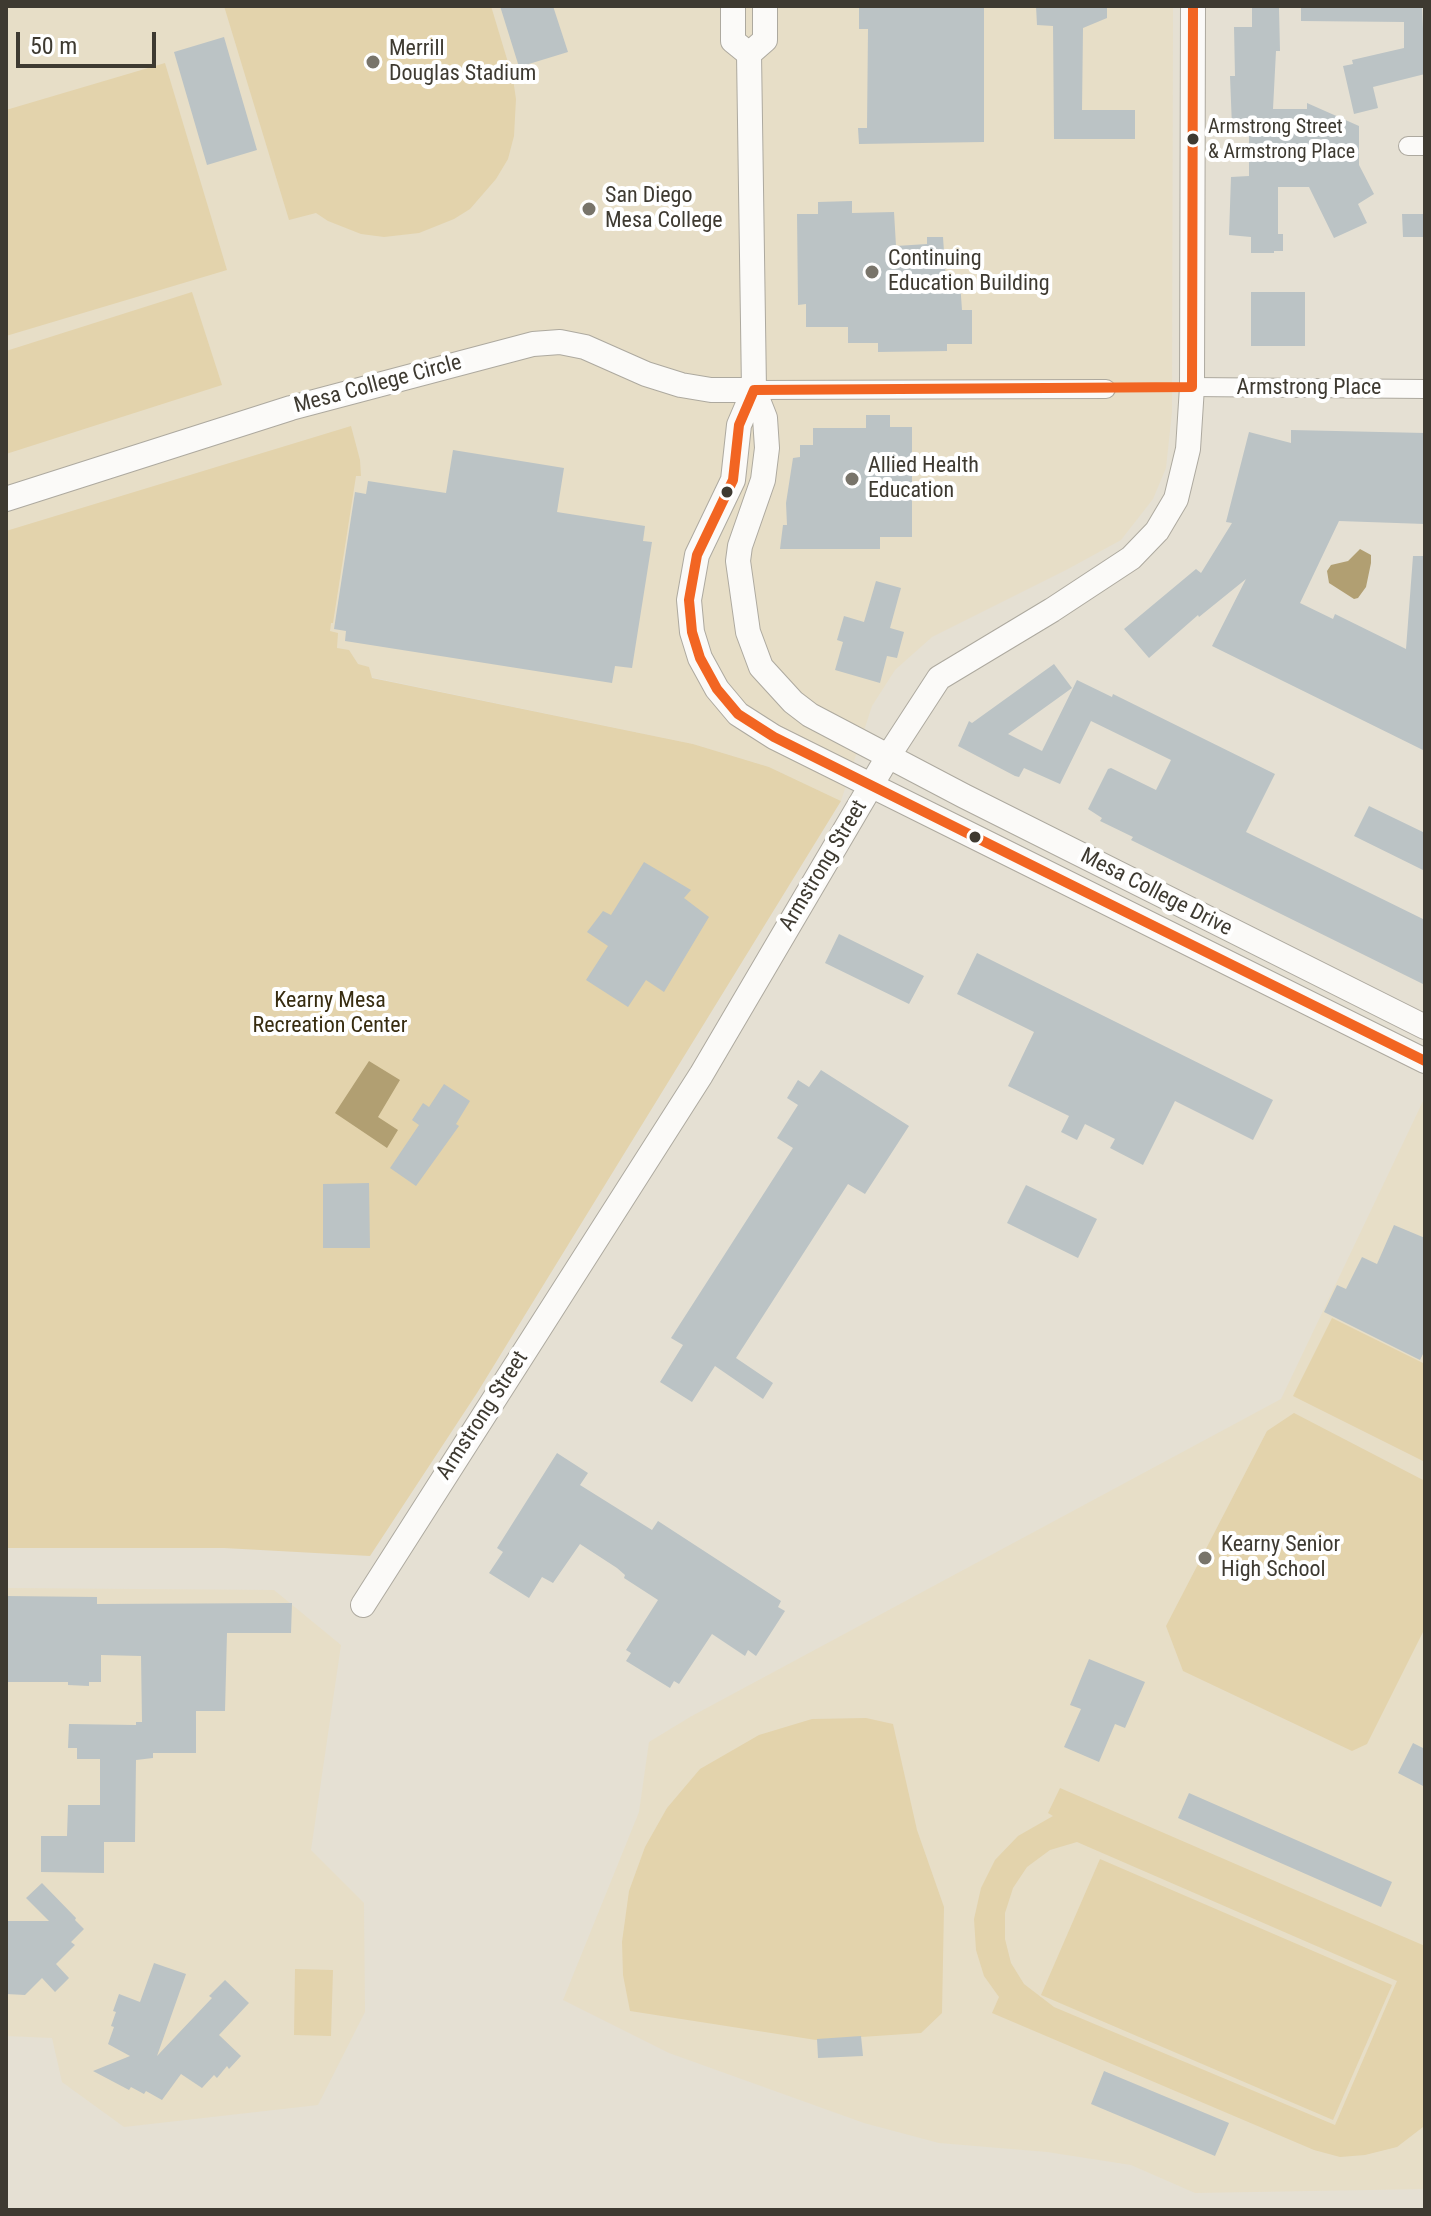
<!DOCTYPE html>
<style>
body{margin:0}
#map{position:relative;width:1431px;height:2216px;overflow:hidden;background:#e5e0d3;font-family:"Roboto Condensed",sans-serif}
canvas{display:block}
.frame{position:absolute;inset:0;border:8px solid #3e3a31;pointer-events:none}
.scale{position:absolute;left:16px;top:32px;width:140px;height:36px;box-sizing:border-box;border:4px solid #3e3a31;border-top:0;padding-left:10px;font-size:24px;line-height:28px;white-space:nowrap;color:#3e3a31;-webkit-text-stroke:6px #fff;paint-order:stroke}
</style>
<div id="map">
<canvas width="1431" height="2216"></canvas>
<div class="frame"></div>
<div class="scale">50 m</div>
</div>
<script>
const g = document.querySelector('canvas').getContext('2d');
g.lineJoin = 'round';
function paint(path, color) {
  g.fillStyle = color;
  g.fill(path, 'evenodd');
}
function shape(rows) {
  const path = new Path2D();
  for (const r of rows) {
    path.moveTo(r[0], r[1]);
    for (let i = 2; i < r.length; i += 2) path.lineTo(r[i], r[i + 1]);
  }
  return path;
}
function trace(path, color, width, dash) {
  g.strokeStyle = color;
  g.lineWidth = width;
  g.lineCap = dash ? 'butt' : 'round';
  g.setLineDash(dash || []);
  g.stroke(path);
}
function write(font, color, halo, rows, align = 'center') {
  g.font = font + ' "Roboto Condensed",sans-serif';
  g.lineWidth = 8;
  g.setLineDash([]);
  g.textBaseline = 'middle';
  g.strokeStyle = halo;
  g.fillStyle = color;
  for (const [text, x, y, turn = 0] of rows) {
    g.save();
    g.translate(x, y);
    g.rotate((+turn || 0) * Math.PI / 180);
    g.textAlign = isNaN(turn) ? turn : align;
    if (halo) g.strokeText(text, 0, 0);
    g.fillText(text, 0, 0);
    g.restore();
  }
}
const built = shape([
 [6,6,1173,6,1172,412,1166,468,1153,499,1121,540,1068,569,932,637,895,670,872,706,841,801,769,767,693,744,341,671,6,549],
 [1425,1097,1425,2189,1195,2193,1131,2165,1047,2152,939,2143,864,2123,669,2053,563,2000,639,1812,649,1742,690,1717,1281,1399],
 [6,1588,274,1590,341,1645,311,1850,364,1903,365,2012,318,2105,124,2127,62,2082,52,2038,6,2036]
]);
const green = shape([
 [224,6,491,6,513,79,516,99,514,136,508,159,496,179,470,209,454,219,419,233,384,237,361,234,328,221,316,213,289,220],
 [165,63,227,270,6,336,6,110],
 [192,292,222,385,6,454,6,351],
 [351,426,360,460,361,476,356,476,333,623,331,623,330,631,338,633,337,648,349,650,358,664,369,667,372,678,693,744,769,767,841,801,477,1393,370,1556,224,1548,6,1548,6,531],
 [1332,1318,1425,1364,1425,1462,1293,1396],
 [1294,1413,1425,1481,1425,1628,1367,1744,1352,1751,1183,1671,1166,1626,1267,1431],
 [866,1718,893,1724,917,1830,944,1907,942,2013,921,2033,816,2040,630,2011,623,1975,622,1942,629,1891,645,1847,667,1808,700,1769,759,1735,812,1719],
 [1060,1788,1425,1946,1423,2127,1397,2147,1365,2155,1340,2157,1314,2150,992,2013,999,1997,984,1976,976,1950,974,1919,981,1888,995,1860,1018,1836,1053,1816,1048,1813],
 [1077,1842,1397,1981,1335,2125,1054,2007,1024,1984,1011,1963,1005,1939,1005,1913,1013,1888,1027,1867,1050,1850],
 [1100,1859,1392,1985,1333,2120,1041,1995],
 [295,1969,333,1970,331,2036,294,2035]
]);
const water = shape([
 [1360,549,1371,555,1371,563,1366,587,1358,598,1354,599,1329,583,1327,571,1331,565,1348,561],
 [369,1061,400,1080,378,1117,398,1130,387,1148,335,1113]
]);
const building = shape([
 [500,6,553,6,568,52,519,67],
 [859,6,984,6,984,142,859,144,858,128,867,128,868,29,859,29],
 [1036,6,1107,6,1107,18,1083,28,1082,110,1135,110,1135,139,1054,139,1053,26,1037,25],
 [1301,6,1422,6,1425,74,1373,87,1378,108,1354,114,1343,66,1353,64,1352,60,1404,48,1404,22,1301,21],
 [1252,8,1279,8,1280,51,1276,51,1273,109,1307,109,1307,103,1359,126,1359,165,1374,194,1358,204,1367,223,1334,238,1309,187,1278,187,1278,234,1283,234,1283,251,1274,251,1274,253,1251,253,1251,237,1229,235,1231,177,1249,176,1249,129,1232,127,1230,76,1235,76,1234,27,1252,27],
 [224,37,257,150,207,165,174,52],
 [852,201,852,213,894,212,896,246,927,244,927,237,943,237,946,281,960,282,962,310,972,310,972,344,947,344,947,351,878,352,878,343,848,343,848,327,806,327,806,304,798,305,797,214,818,214,818,202],
 [1402,214,1425,214,1424,237,1403,237],
 [1251,292,1305,292,1305,346,1251,346],
 [866,415,890,415,890,427,912,427,912,537,880,537,880,549,780,549,783,525,787,525,786,503,793,458,800,457,800,445,813,445,813,428,866,428],
 [1291,430,1425,433,1425,524,1339,521,1300,603,1333,619,1335,614,1406,649,1413,556,1425,556,1425,751,1212,646,1246,579,1199,617,1198,615,1149,658,1124,629,1196,569,1201,573,1232,523,1226,522,1249,432,1291,443],
 [453,450,564,468,557,512,645,526,643,541,652,542,632,668,615,666,612,683,345,641,346,631,334,629,355,492,366,494,368,481,446,493],
 [876,581,901,588,890,628,904,632,897,658,887,656,880,683,835,670,843,642,837,640,844,616,864,622],
 [1054,664,1072,688,1008,734,1042,751,1077,680,1112,697,1113,694,1275,774,1246,832,1425,920,1425,985,1131,840,1133,837,1100,821,1102,818,1088,809,1108,769,1111,768,1156,790,1171,760,1091,721,1060,784,1024,768,1019,777,1015,776,958,746,969,721,972,723],
 [1369,806,1425,833,1425,871,1354,836],
 [644,862,691,890,684,898,709,917,664,992,646,980,628,1007,586,980,608,946,587,932,603,911,611,915],
 [839,934,924,976,909,1004,825,963],
 [977,953,1273,1100,1253,1140,1175,1101,1143,1165,1110,1148,1115,1139,1085,1124,1077,1140,1061,1132,1069,1116,1008,1086,1034,1032,957,994],
 [821,1070,909,1126,865,1194,848,1184,736,1358,773,1383,763,1399,715,1366,692,1402,660,1382,683,1345,671,1338,793,1148,777,1138,798,1105,787,1098,798,1080,809,1087],
 [444,1084,470,1101,456,1124,459,1126,416,1186,390,1168,419,1125,412,1120,423,1103,429,1107],
 [369,1183,370,1248,323,1248,323,1184],
 [1026,1185,1097,1219,1078,1258,1007,1223],
 [1394,1225,1425,1238,1425,1350,1420,1360,1324,1312,1337,1285,1346,1289,1362,1257,1377,1264],
 [557,1453,588,1473,580,1485,652,1530,658,1521,781,1601,778,1607,785,1611,756,1656,748,1650,745,1656,712,1634,679,1684,674,1681,670,1688,626,1661,631,1653,626,1650,658,1600,624,1578,625,1575,617,1568,580,1544,553,1583,542,1577,529,1598,489,1573,503,1552,497,1548],
 [6,1596,97,1597,97,1604,292,1603,291,1633,227,1633,225,1711,196,1711,196,1753,153,1753,153,1758,136,1760,135,1842,104,1842,104,1873,41,1872,41,1836,67,1836,68,1805,100,1805,100,1759,77,1759,77,1748,68,1748,69,1724,136,1725,136,1722,142,1722,141,1656,101,1655,101,1682,89,1682,89,1686,68,1685,68,1682,8,1682],
 [1089,1659,1145,1682,1125,1728,1115,1724,1099,1762,1064,1747,1081,1709,1070,1705],
 [1413,1743,1425,1749,1425,1787,1398,1773],
 [1189,1793,1392,1882,1381,1907,1178,1818],
 [42,1883,76,1918,75,1920,84,1929,71,1942,75,1945,56,1964,69,1978,55,1992,42,1978,25,1995,6,1994,6,1921,49,1921,26,1898],
 [154,1963,186,1974,157,2056,212,1998,209,1996,225,1980,249,2003,219,2035,241,2056,229,2069,227,2066,217,2078,214,2075,202,2088,181,2074,162,2100,146,2091,144,2094,131,2087,129,2090,93,2071,130,2056,108,2044,114,2027,111,2026,116,2012,113,2011,119,1994,140,2002],
 [861,2036,863,2056,818,2058,817,2039],
 [1104,2071,1229,2123,1215,2156,1091,2104]
]);
const street = shape([
 [1408,146,1425,146],
 [1192,387,1425,389],
 [754,390,1106,389]
]);
const secondary = shape([
 [733,6,733,41,749,54],
 [749,54,754,390,765,418,767,448,763,480,740,546,738,561,748,632,761,667,793,702,810,715,964,796,1425,1027],
 [749,54,765,40,765,6],
 [754,390,739,425,733,480,697,555,689,600,692,632,700,658,717,689,738,714,774,737,1425,1061],
 [6,499,291,408,533,344,560,342,585,347,646,374,681,385,711,390,754,390],
 [363,1605,701,1075,889,755,939,678,1052,610,1131,558,1157,531,1176,499,1188,449,1192,387,1193,6]
]);
const bus1 = shape([
 [1192,387,1193,6],
 [754,390,739,425,733,480,697,555,689,600,692,632,700,658,717,689,738,714,774,737,1425,1061],
 [754,390,1192,387]
]);
const markers = [
 [373,62,8,"#78746a"],
 [1193,139,7,"#3e3a31"],
 [589,209,8,"#78746a"],
 [872,272,8,"#78746a"],
 [852,479,8,"#78746a"],
 [727,492,7,"#3e3a31"],
 [975,837,7,"#3e3a31"],
 [1205,1558,8,"#78746a"]
];
const busNames = [
 ["Armstrong Street",1208,128],
 ["& Armstrong Place",1208,153]
];
const poiNames = [
 ["Merrill",389,49],
 ["Douglas Stadium",389,74],
 ["San Diego",605,196],
 ["Mesa College",605,221],
 ["Continuing",888,259],
 ["Education Building",888,284],
 ["Allied Health",868,466],
 ["Education",868,491],
 ["Kearny Senior",1221,1545],
 ["High School",1221,1570]
];
const streetNames = [
 ["Mesa College Circle",378,385,-15],
 ["Armstrong Place",1309,388],
 ["Armstrong Street",824,866,-59],
 ["Mesa College Drive",1156,893,27],
 ["Armstrong Street",483,1416,-57]
];
const parkNames = [
 ["Kearny Mesa",330,1001],
 ["Recreation Center",330,1026]
];
paint(built, '#e7dec7');
paint(green, '#e3d3ac');
paint(water, '#b19f72');
paint(building, '#bbc3c5');
trace(street, '#ada99f', 20);
trace(secondary, '#ada99f', 26);
trace(street, '#fbfaf8', 18);
trace(secondary, '#fbfaf8', 24);
trace(bus1, '#f26522', 10);
for (const [x, y, r, color] of markers) {
  const dot = new Path2D();
  dot.arc(x, y, r, 0, 2 * Math.PI);
  g.fillStyle = color;
  g.fill(dot);
  trace(dot, '#fff', 3);
}
write('20px', '#3e3a31', '#fff', busNames, 'left');
write('22px', '#3e3a31', '#fff', poiNames, 'left');
write('22px', '#3e3a31', '#fff', streetNames);
write('22px', '#372c10', '#fff', parkNames);
</script>
